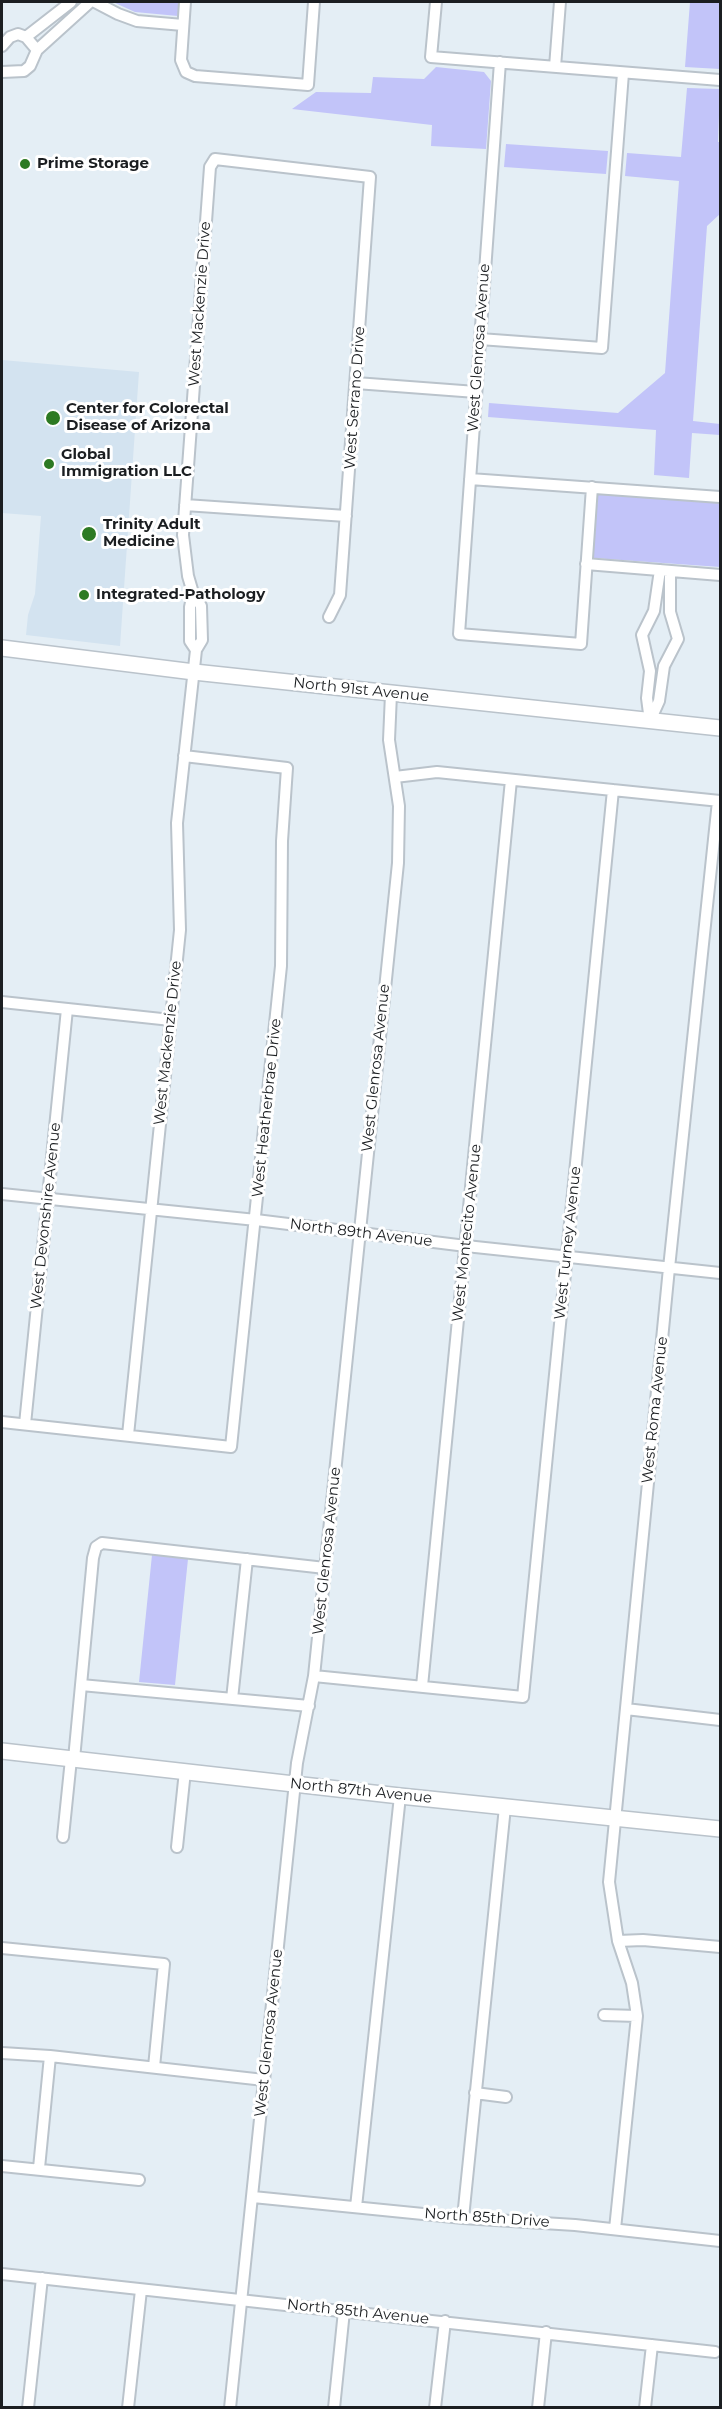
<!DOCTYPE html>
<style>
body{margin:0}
#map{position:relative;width:722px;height:2409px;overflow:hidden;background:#e4eef5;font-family:Montserrat,sans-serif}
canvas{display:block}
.frame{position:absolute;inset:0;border:3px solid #1b1e21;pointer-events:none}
</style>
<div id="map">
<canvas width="722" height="2409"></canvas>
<div class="frame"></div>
</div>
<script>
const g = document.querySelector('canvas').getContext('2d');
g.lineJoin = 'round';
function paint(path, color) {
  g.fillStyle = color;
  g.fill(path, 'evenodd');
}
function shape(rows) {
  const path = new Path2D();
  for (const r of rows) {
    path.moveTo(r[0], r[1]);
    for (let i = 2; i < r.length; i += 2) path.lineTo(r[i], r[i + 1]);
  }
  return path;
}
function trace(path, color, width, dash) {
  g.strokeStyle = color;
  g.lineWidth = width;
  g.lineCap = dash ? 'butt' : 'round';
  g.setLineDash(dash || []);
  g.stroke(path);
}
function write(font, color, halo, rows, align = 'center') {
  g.font = font + ' Montserrat,sans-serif';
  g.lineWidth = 6;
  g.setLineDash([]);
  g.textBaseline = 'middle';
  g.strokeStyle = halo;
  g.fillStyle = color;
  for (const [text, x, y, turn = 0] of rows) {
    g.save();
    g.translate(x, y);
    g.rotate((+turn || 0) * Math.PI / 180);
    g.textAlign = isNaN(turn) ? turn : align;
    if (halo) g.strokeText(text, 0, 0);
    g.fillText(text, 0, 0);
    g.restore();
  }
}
const built = shape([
 [2,360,139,372,120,646,26,635,28,615,35,594,41,516,2,513]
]);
const green = shape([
 [113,2,179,2,178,16,135,12],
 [690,2,720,2,720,69,685,67],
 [436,67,484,72,491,81,486,149,431,146,432,125,292,109,316,92,371,93,373,77,424,79],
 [687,88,720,89,718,142,720,142,720,214,707,226,693,421,720,424,720,435,692,433,689,478,654,475,656,430,488,417,489,403,618,413,665,373,679,181,625,176,627,153,681,157],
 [506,144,608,151,606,174,504,167],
 [598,493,720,501,720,567,593,558],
 [152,1555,188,1559,175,1685,139,1682]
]);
const street = shape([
 [95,2,118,14,137,21,183,25],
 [185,2,181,60,186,72,195,76,308,85,314,2],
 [436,2,431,57,720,80],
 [26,37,71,2],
 [2,46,10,37,18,34,26,37,37,50],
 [500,62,459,634,581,644,592,487],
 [555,67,560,2],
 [2,72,24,71,30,66,37,50,90,2],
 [480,339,602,348,623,73],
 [356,383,476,392],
 [470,479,720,497],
 [185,505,346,516],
 [586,564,720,575],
 [193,593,190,607,190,641,196,650],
 [650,721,659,701,664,666,678,639,670,612,670,571],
 [650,721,647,698,650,671,642,635,654,611,660,570],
 [395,777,437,772,720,801],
 [2,1002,171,1020],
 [2,1194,256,1220,466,1246,720,1273],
 [2,1422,231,1447,281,966,282,841,287,768,184,756],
 [25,1424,67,1009],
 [128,1435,180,930,177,823,196,650,202,640,201,606,193,593,188,576,183,535,210,167,215,159,370,177,340,595,329,617],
 [314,1676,523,1697,613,790],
 [81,1685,309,1706],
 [422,1686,511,780],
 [232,1699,247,1559],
 [626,1709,720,1720],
 [74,1759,93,1558,96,1547,102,1543,325,1568],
 [63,1837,71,1759],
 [177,1847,185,1771],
 [618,1941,643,1940,720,1947],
 [2,1948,164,1964,154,2067],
 [604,2015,637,2016],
 [2,2053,50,2056,264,2080],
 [475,2093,506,2097],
 [2,2166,139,2180],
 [39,2168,50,2056],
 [253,2197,463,2218,575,2225,720,2241],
 [356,2207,400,1796],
 [463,2218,505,1807],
 [615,2229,637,2016,632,1983,618,1941,609,1882,669,1268,718,801],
 [2,2274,715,2352],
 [28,2408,42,2278],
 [128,2408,141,2290],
 [230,2408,297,1763,314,1676,398,863,399,806,389,740,391,694],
 [334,2408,344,2311],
 [435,2408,445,2321],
 [538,2408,546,2332],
 [645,2408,652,2345]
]);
const secondary = shape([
 [2,648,194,672,720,728],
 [2,1751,400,1796,720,1829]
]);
const markers = [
 [25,164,6,"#2d7a23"],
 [53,418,8,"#2d7a23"],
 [49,464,6,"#2d7a23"],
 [89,534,8,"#2d7a23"],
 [84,595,6,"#2d7a23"]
];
const poiNames = [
 ["Prime Storage",37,164],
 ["Center for Colorectal",66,409],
 ["Disease of Arizona",66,426],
 ["Global",61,455],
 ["Immigration LLC",61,472],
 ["Trinity Adult",103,525],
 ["Medicine",103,542],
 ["Integrated-Pathology",96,595]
];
const streetNames = [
 ["West Mackenzie Drive",200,304,-86],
 ["West Glenrosa Avenue",479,348,-86],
 ["West Serrano Drive",355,398,-86],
 ["North 91st Avenue",361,690,6],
 ["West Mackenzie Drive",168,1043,-84],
 ["West Glenrosa Avenue",376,1068,-84],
 ["West Heatherbrae Drive",267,1108,-84],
 ["West Devonshire Avenue",46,1216,-84],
 ["North 89th Avenue",361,1233,7],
 ["West Montecito Avenue",467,1233,-84],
 ["West Turney Avenue",568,1243,-84],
 ["West Roma Avenue",655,1410,-84],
 ["West Glenrosa Avenue",327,1551,-84],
 ["North 87th Avenue",361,1791,6],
 ["West Glenrosa Avenue",269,2033,-84],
 ["North 85th Drive",487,2218,4],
 ["North 85th Avenue",358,2312,6]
];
paint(built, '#d3e3f0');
paint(green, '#c2c4f9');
trace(street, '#bac3cb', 14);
trace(secondary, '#bac3cb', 18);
trace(street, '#fff', 10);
trace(secondary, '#fff', 15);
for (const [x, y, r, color] of markers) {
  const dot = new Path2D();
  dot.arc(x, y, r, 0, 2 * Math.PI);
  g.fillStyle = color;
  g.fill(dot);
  trace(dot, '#fff', 2);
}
write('bold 15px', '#1b1e21', '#fff', poiNames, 'left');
write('15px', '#1b1e21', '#fff', streetNames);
</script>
